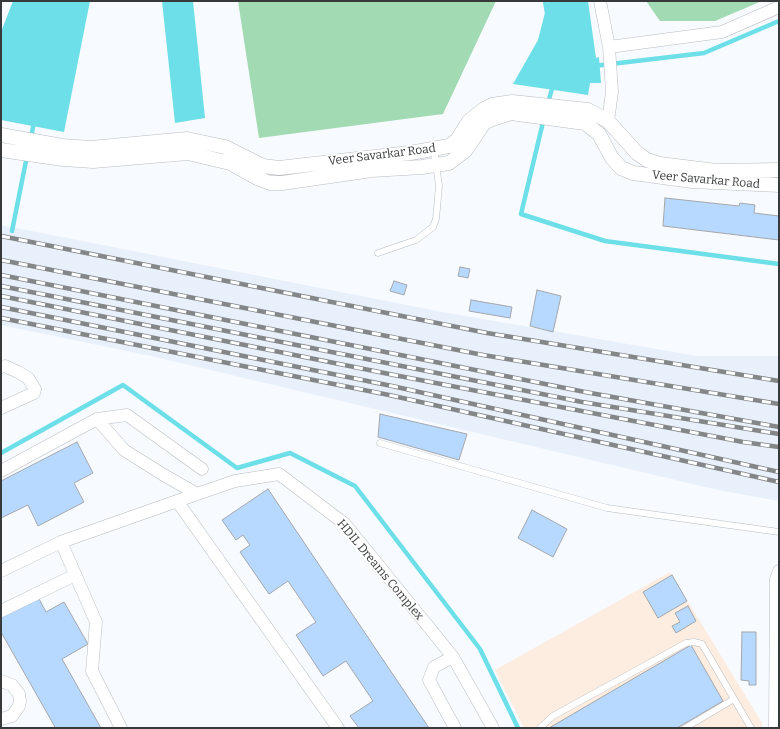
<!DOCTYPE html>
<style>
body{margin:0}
#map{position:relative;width:780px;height:729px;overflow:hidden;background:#f7fafe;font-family:Bitter,serif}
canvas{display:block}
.frame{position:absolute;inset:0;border:2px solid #37393a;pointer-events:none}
</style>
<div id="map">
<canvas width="780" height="729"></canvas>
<div class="frame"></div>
</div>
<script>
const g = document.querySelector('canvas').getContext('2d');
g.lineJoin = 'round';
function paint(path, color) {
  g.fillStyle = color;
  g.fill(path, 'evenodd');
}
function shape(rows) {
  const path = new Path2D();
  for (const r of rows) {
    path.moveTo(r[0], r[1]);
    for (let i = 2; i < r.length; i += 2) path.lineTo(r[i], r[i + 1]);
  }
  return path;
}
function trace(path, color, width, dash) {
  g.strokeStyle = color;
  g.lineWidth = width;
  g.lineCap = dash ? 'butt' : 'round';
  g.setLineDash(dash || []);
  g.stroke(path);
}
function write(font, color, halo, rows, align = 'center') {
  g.font = font + ' Bitter,serif';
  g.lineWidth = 3.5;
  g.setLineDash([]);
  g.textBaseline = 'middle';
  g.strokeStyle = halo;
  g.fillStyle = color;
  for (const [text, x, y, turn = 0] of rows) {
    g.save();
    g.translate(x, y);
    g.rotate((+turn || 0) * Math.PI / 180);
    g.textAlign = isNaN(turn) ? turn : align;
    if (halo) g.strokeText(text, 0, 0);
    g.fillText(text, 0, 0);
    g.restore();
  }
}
const commercial = shape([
 [670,572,762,723,762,728,524,728,495,670]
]);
const built = shape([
 [1,225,437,311,697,356,779,356,779,501,718,490,151,356,1,325]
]);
const green = shape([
 [238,1,496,1,443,114,259,138],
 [646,1,762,1,715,21,660,21]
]);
const water = shape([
 [13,1,90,1,64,132,1,120,1,32],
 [162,1,193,1,205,118,175,123],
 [548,1,588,1,596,58,599,57,601,83,590,83,588,95,513,84,538,40]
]);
const stream = shape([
 [545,1,547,13],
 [594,66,704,53,779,21],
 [548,103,553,85],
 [544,118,521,214,605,241,779,264],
 [31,139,34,121],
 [12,231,27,156],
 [1,453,123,385,237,468,290,453,355,486,480,649,518,728]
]);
const building = shape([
 [665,198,739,206,740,203,755,205,754,213,779,216,779,240,663,226,665,198],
 [460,267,470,269,468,278,458,276,460,267],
 [394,281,407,285,404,295,390,291,394,281],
 [537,290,561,296,553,332,530,326,537,290],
 [471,300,512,307,510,318,469,311,471,300],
 [380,414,467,434,459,460,378,437,380,414],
 [77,442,93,473,74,483,84,502,38,526,28,505,1,518,1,481,77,442],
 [268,489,429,728,359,728,350,716,373,701,346,661,323,676,296,635,316,622,288,581,269,594,240,552,250,545,243,535,236,540,222,520,268,489],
 [532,510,567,529,553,557,518,538,532,510],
 [672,575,687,601,658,618,643,592,672,575],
 [37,595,46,612,64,602,88,644,62,659,101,728,53,728,55,727,1,632,1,616,37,595],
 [688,606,696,621,676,633,672,626,680,622,675,613,688,606],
 [742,632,756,632,756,685,749,685,749,681,741,680,742,632],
 [691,645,723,701,677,728,549,728,691,645]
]);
const service = shape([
 [378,253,416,240,433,227,436,219,439,186,434,149],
 [380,443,607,508,779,532],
 [540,728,553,716,686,643,694,642,702,644,751,728],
 [685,728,734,699]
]);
const minor = shape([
 [600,1,609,47,612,92,608,121],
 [609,47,722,32,779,7],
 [1,367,5,366,18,372,28,378,35,389,34,393,1,408],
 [97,419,124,450,162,474,197,494,235,481,279,474,345,524,453,657,493,728],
 [1,471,97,419,127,415,202,469],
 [177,501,338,728],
 [61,542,96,622,92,671,121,728],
 [1,571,61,542,197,494],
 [1,611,75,575],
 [453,657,434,667,429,680,455,728],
 [1,681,12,685,19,694,20,701,19,706,12,716,1,719],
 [775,728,776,579,779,571]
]);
const tertiary = shape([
 [1,135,62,146,91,148,187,139,225,147,263,166,279,168,410,153,449,146,457,140,469,121,484,109,492,105,512,102,588,110,608,121,637,153,647,160,660,164,716,171,779,170],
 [1,150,63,159,93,161,188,153,230,163,257,178,270,183,282,183,372,170,422,167,449,163,465,151,484,123,492,119,511,113,585,123,599,134,612,158,621,168,633,173,692,181,779,185]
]);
const rail = shape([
 [1,236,487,333,779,381],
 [1,260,483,355,779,404],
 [1,275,585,392,779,427],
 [1,286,582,402,779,434],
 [1,296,394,375,743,442,779,447],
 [1,307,392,386,779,472],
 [1,318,389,395,779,482]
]);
const streetNames = [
 ["Veer Savarkar Road",382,155,-7],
 ["Veer Savarkar Road",706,180,5],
 ["HDIL Dreams Complex",380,570,50]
];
paint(commercial, '#fdece0');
paint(built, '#e8f1fb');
paint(green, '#a2dab3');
paint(water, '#6cdfe9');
trace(stream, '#6cdfe9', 4.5);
paint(building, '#b8d9ff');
trace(building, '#a4a7aa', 1);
trace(service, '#b8bcbf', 7);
trace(minor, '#b8bcbf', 13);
trace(tertiary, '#b8bcbf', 15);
trace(service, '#fff', 6);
trace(minor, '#fff', 12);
trace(tertiary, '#fff', 14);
trace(rail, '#848688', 4.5);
trace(rail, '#fff', 3, [9]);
write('12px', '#37393a', '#fff', streetNames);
</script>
